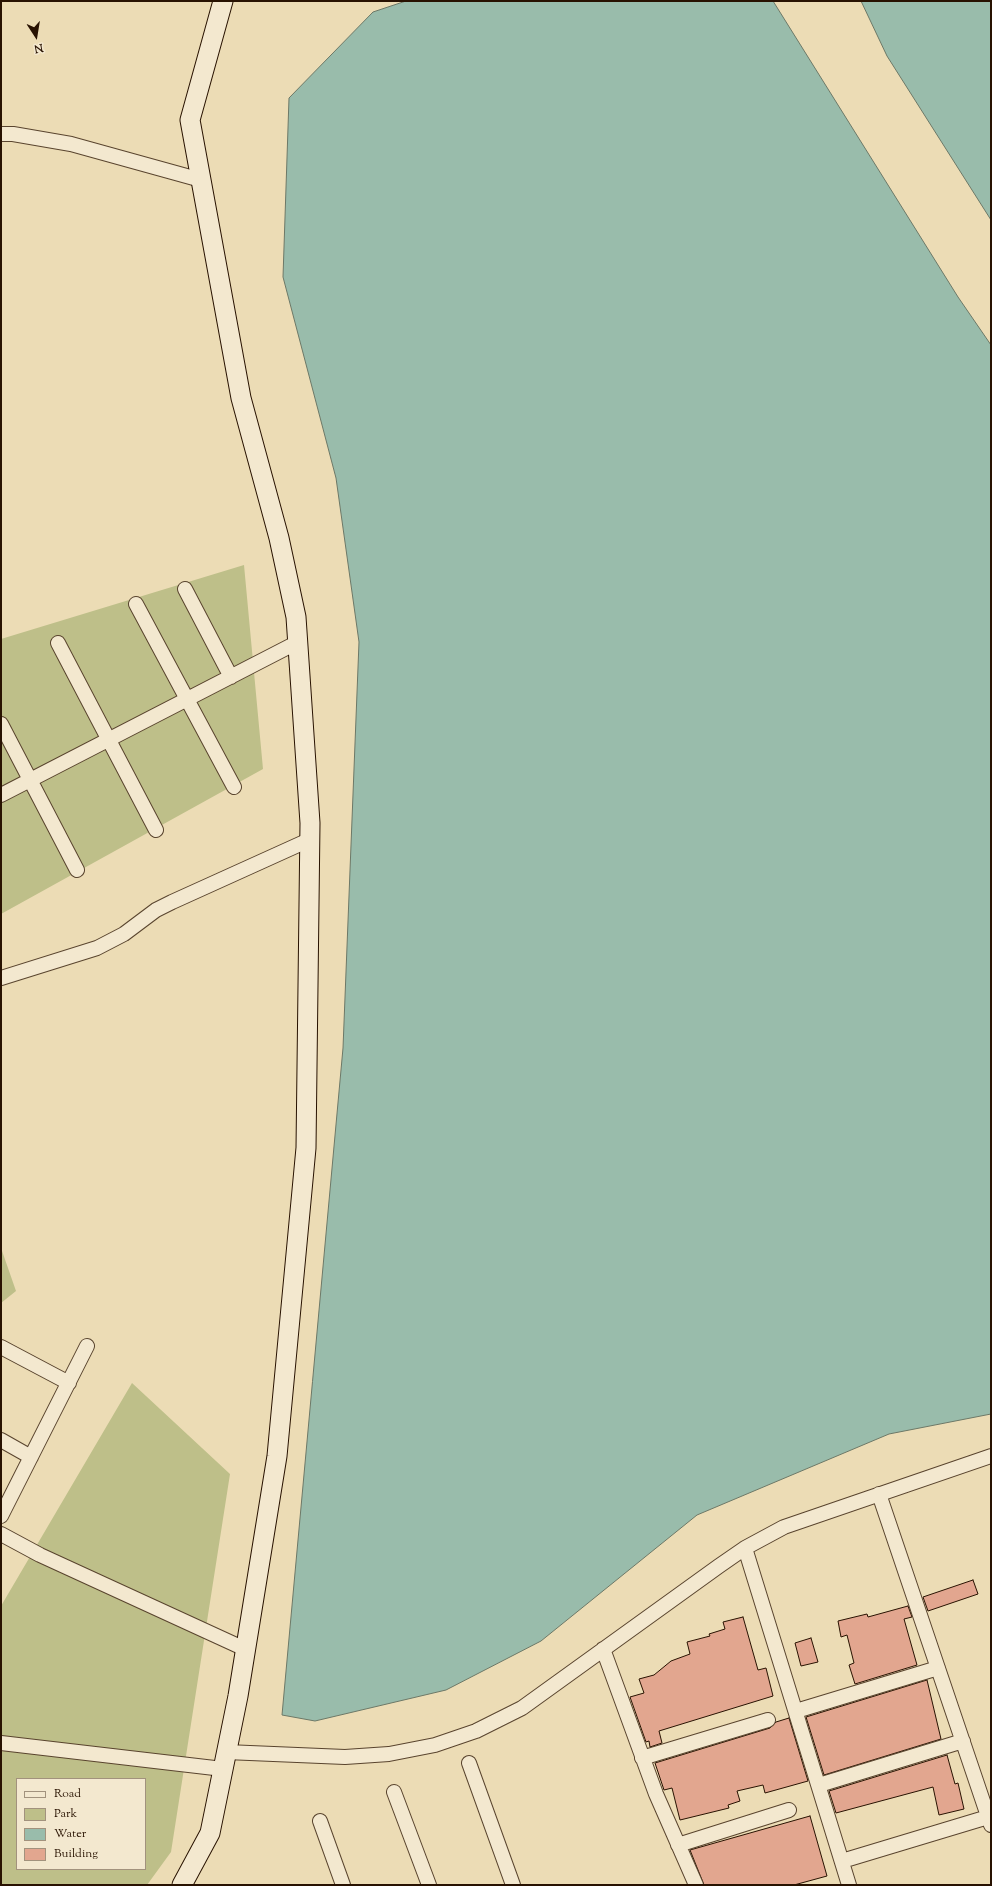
<!DOCTYPE html>
<style>
body{margin:0}
#map{position:relative;width:992px;height:1886px;overflow:hidden;background:#ecdcb5;font-family:"Sorts Mill Goudy",serif}
canvas{display:block}
.frame{position:absolute;inset:0;border:2px solid #281201;pointer-events:none}
.legend{position:absolute;left:16px;top:1778px;width:130px;height:92px;box-sizing:border-box;background:#f3e8cf;border:1px solid #a2927d;margin:0;padding:5px 7px;list-style:none;font-size:12px;color:#281201}
.legend li{display:flex;align-items:center;gap:8px;height:20px}
.legend b{width:20px;border:1px solid #a2927d}
.north{position:absolute;left:16px;top:16px;width:40px;height:40px;-webkit-text-stroke:3px #f3e8cf;paint-order:stroke;rotate:168deg;font-size:11px;font-weight:700;line-height:16px;text-align:center;color:#281201}
.north::after{content:'';display:block;margin:auto;width:14px;height:18px;background:#281201;clip-path:polygon(50% 0,100% 100%,50% 72%,0 100%)}
</style>
<div id="map">
<canvas width="992" height="1886"></canvas>
<div class="frame"></div>
<ul class="legend">
<li><b style="height:5px;background:#f3e8cf"></b>Road</li>
<li><b style="height:11px;background:#bebf89"></b>Park</li>
<li><b style="height:11px;background:#99bcab"></b>Water</li>
<li><b style="height:11px;background:#e2a68f"></b>Building</li>
</ul>
<div class="north">N</div>
</div>
<script>
const g = document.querySelector('canvas').getContext('2d');
g.lineJoin = 'round';
function paint(path, color) {
  g.fillStyle = color;
  g.fill(path, 'evenodd');
}
function shape(rows) {
  const path = new Path2D();
  for (const r of rows) {
    path.moveTo(r[0], r[1]);
    for (let i = 2; i < r.length; i += 2) path.lineTo(r[i], r[i + 1]);
  }
  return path;
}
function trace(path, color, width, dash) {
  g.strokeStyle = color;
  g.lineWidth = width;
  g.lineCap = dash ? 'butt' : 'round';
  g.setLineDash(dash || []);
  g.stroke(path);
}
const green = shape([
 [244,565,263,769,1,914,1,639],
 [1,1248,16,1291,1,1303],
 [132,1383,230,1474,171,1852,147,1885,1,1885,1,1606],
 [17,1779,145,1779,145,1869,17,1869]
]);
const water = shape([
 [406,1,773,1,958,297,991,345,991,1414,889,1434,697,1515,541,1641,446,1690,315,1721,282,1715,343,1048,359,642,336,478,283,277,289,98,373,12,406,1],
 [861,1,991,1,991,220,887,56,861,1]
]);
const building = shape([
 [973,1580,978,1594,928,1611,923,1597,973,1580],
 [908,1606,912,1617,904,1619,917,1665,855,1684,849,1665,854,1663,847,1635,841,1637,838,1621,867,1614,868,1617,908,1606],
 [743,1617,758,1670,766,1668,773,1696,659,1731,662,1743,650,1747,649,1741,646,1742,630,1697,644,1693,639,1679,654,1675,671,1661,690,1654,687,1642,710,1636,709,1634,725,1629,723,1622,743,1617],
 [811,1638,818,1662,801,1666,795,1643,811,1638],
 [927,1680,941,1739,824,1775,806,1717,927,1680],
 [789,1718,808,1781,765,1793,763,1785,737,1791,740,1801,728,1805,729,1808,680,1820,672,1788,664,1790,655,1763,770,1728,776,1722,789,1718],
 [947,1755,955,1784,958,1783,964,1809,939,1815,933,1787,836,1813,829,1791,947,1755],
 [810,1816,827,1876,794,1885,704,1885,690,1850,810,1816]
]);
const street = shape([
 [1,134,13,134,71,144,201,180],
 [185,589,231,677],
 [136,604,234,787],
 [58,643,156,830],
 [1,724,77,870],
 [1,795,298,642],
 [1,978,97,948,124,934,156,910,172,902,309,840],
 [1,1347,69,1383],
 [1,1440,31,1457],
 [879,1494,991,1825],
 [1,1516,87,1346],
 [1,1534,40,1555,245,1649],
 [745,1548,849,1885],
 [603,1649,656,1794,696,1885],
 [796,1711,938,1668],
 [1,1743,223,1769],
 [226,1752,345,1757,389,1754,435,1745,476,1731,522,1708,719,1566,745,1548,784,1527,991,1456],
 [642,1758,768,1720],
 [469,1763,513,1885],
 [819,1785,963,1741],
 [394,1792,429,1885],
 [320,1821,343,1885],
 [678,1845,789,1810],
 [842,1861,988,1817]
]);
const secondary = shape([
 [182,1885,210,1833,238,1696,277,1456,306,1148,310,823,296,617,279,538,241,398,190,120,223,1]
]);
paint(green, '#bebf89');
paint(water, '#99bcab');
trace(water, '#6c7867', 1);
paint(building, '#e2a68f');
trace(building, '#281201', 1);
trace(street, '#59442e', 16);
trace(secondary, '#281201', 21);
trace(street, '#f3e8cf', 14);
trace(secondary, '#f3e8cf', 19);
</script>
